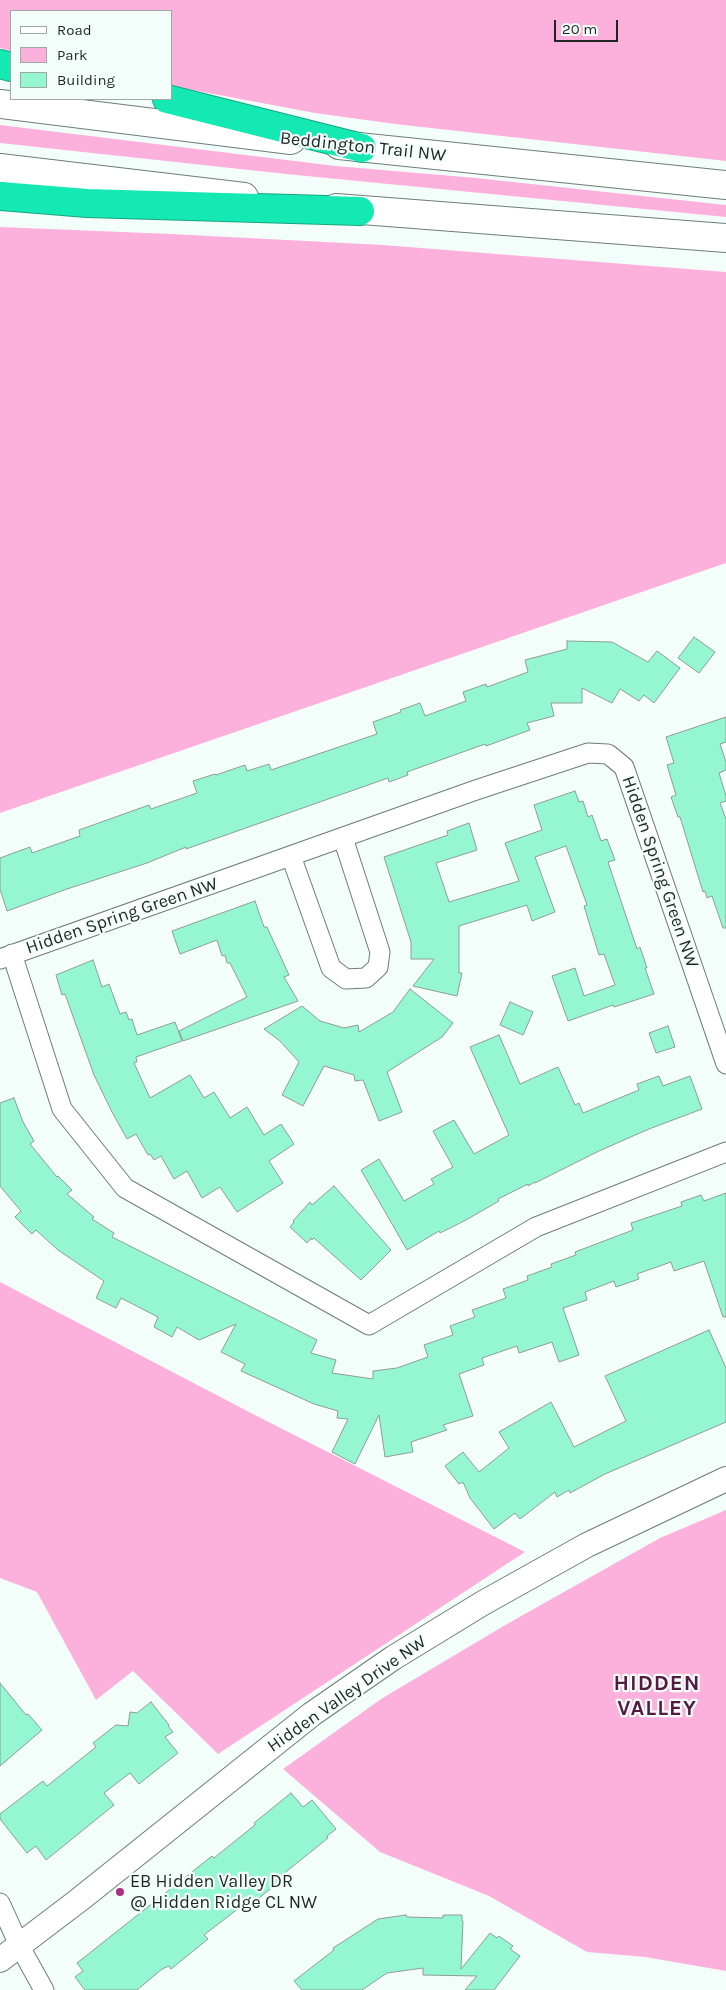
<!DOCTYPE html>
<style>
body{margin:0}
#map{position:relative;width:726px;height:1990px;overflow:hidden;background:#f3fefa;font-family:Karla,sans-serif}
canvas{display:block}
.legend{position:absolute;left:10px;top:10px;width:162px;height:90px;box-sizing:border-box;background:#f3fefa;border:1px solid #9ea8a4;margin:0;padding:6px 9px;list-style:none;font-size:15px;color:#1f2623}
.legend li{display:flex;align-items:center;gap:10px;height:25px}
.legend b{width:25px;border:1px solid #9ea8a4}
.scale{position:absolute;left:554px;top:20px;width:64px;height:22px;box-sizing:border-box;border:2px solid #1f2623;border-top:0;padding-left:6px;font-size:15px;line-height:18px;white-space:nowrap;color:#1f2623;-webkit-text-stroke:4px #f3fefa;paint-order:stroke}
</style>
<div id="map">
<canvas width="726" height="1990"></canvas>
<ul class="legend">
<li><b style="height:6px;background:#fff"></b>Road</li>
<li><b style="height:14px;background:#fcb1dd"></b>Park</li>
<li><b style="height:14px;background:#95f7d2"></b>Building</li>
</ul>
<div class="scale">20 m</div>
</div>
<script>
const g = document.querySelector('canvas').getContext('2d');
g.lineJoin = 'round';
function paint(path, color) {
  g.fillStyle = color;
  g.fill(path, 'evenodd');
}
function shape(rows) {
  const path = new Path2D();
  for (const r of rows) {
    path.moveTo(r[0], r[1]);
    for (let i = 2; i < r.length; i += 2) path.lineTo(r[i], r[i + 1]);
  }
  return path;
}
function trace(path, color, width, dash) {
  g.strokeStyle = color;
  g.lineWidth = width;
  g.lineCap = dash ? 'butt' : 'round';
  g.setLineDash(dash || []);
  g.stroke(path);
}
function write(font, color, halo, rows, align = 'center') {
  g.font = font + ' Karla,sans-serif';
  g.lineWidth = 4.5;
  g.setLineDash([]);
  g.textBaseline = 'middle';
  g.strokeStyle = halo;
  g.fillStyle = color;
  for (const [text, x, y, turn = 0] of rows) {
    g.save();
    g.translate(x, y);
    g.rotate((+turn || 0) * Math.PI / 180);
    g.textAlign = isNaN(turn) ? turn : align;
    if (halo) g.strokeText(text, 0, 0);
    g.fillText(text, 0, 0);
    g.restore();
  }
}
const green = shape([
 [0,0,726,0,726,161,395,124,315,113,171,86,171,11,11,11,11,51,0,48],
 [0,125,336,166,476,178,726,205,726,217,286,174,0,143],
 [0,227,171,234,383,245,726,272,726,563,0,813],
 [0,1282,251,1413,525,1552,218,1754,133,1671,96,1700,37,1592,0,1578],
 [726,1510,726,1971,645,1957,587,1952,489,1896,380,1852,283,1769,381,1699,507,1624,660,1538]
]);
const building = shape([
 [694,637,715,652,699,673,678,658,694,637],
 [567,641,612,642,648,662,657,651,680,668,654,703,644,695,639,701,620,689,612,703,582,688,582,703,551,703,554,716,527,723,530,730,486,746,485,744,407,772,408,775,389,782,388,778,186,849,186,847,147,863,67,889,7,911,0,889,0,858,30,847,32,853,80,836,79,830,149,805,151,809,197,793,193,781,215,774,216,775,245,765,247,771,269,764,271,770,377,734,373,722,401,712,400,710,420,703,425,716,466,701,463,692,486,684,487,687,528,672,525,660,567,649,567,641],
 [726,717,726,742,720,744,726,762,726,770,719,773,726,796,726,801,720,803,726,819,726,928,723,928,712,896,707,898,705,891,703,892,680,817,678,817,671,797,676,795,667,765,674,763,666,737,726,717],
 [575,791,579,802,583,801,588,817,592,815,601,841,607,839,615,860,608,862,637,949,640,947,647,968,645,968,654,994,614,1007,613,1005,568,1021,552,976,575,968,584,996,615,985,604,954,599,955,584,906,587,905,566,846,535,857,555,912,532,921,527,905,459,926,459,973,462,973,457,996,413,986,434,959,411,959,411,942,384,857,448,835,447,831,469,823,477,850,436,863,449,902,519,881,505,843,542,830,534,805,575,791],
 [255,901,264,927,267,927,289,975,284,977,298,1001,183,1041,179,1031,247,997,230,963,227,963,225,955,222,956,217,940,180,954,172,931,255,901],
 [93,960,102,987,109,984,120,1014,126,1012,129,1020,132,1019,137,1035,175,1022,182,1041,136,1057,137,1062,134,1063,150,1098,190,1075,204,1098,214,1092,230,1118,247,1107,264,1135,281,1124,294,1144,269,1161,283,1183,237,1212,220,1187,202,1198,187,1171,174,1179,161,1156,154,1160,150,1154,148,1155,136,1134,127,1139,112,1112,94,1075,65,994,62,995,56,975,93,960],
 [410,989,453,1023,442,1037,387,1072,402,1112,379,1121,363,1080,355,1081,354,1075,324,1066,303,1106,282,1095,299,1062,280,1041,264,1029,302,1006,320,1021,344,1028,358,1025,359,1032,393,1012,410,989],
 [510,1002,533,1012,523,1035,500,1025,510,1002],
 [668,1026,675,1047,656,1053,649,1033,668,1026],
 [499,1035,520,1084,558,1067,575,1105,579,1103,583,1113,639,1090,637,1084,659,1076,663,1086,690,1076,702,1109,649,1129,599,1151,535,1183,535,1182,528,1186,528,1184,498,1199,499,1201,466,1220,440,1233,439,1231,407,1250,361,1170,379,1159,404,1201,434,1184,431,1179,453,1167,433,1131,454,1120,474,1154,509,1135,470,1047,499,1035],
 [14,1098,23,1122,34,1141,30,1144,57,1177,58,1176,72,1190,67,1194,94,1217,92,1219,114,1233,112,1237,317,1340,311,1353,336,1360,332,1373,373,1379,373,1371,397,1368,428,1357,424,1345,453,1335,450,1326,475,1317,472,1310,506,1298,503,1289,528,1280,527,1276,552,1267,551,1264,576,1255,575,1252,633,1230,631,1223,682,1206,681,1202,701,1195,704,1201,726,1193,726,1317,723,1317,704,1261,674,1271,671,1262,637,1274,639,1279,616,1287,614,1281,585,1292,587,1300,563,1308,579,1355,559,1362,552,1342,519,1353,517,1346,482,1358,484,1365,459,1374,473,1416,443,1425,447,1430,411,1442,413,1452,385,1457,379,1415,355,1464,332,1452,348,1419,337,1418,338,1411,314,1404,241,1371,245,1364,221,1352,236,1324,199,1340,177,1327,172,1337,154,1327,158,1317,121,1298,116,1308,96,1298,104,1281,58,1250,36,1230,32,1234,15,1217,21,1211,0,1186,0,1103,14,1098],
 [334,1186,391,1250,361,1280,314,1238,312,1240,311,1238,307,1243,290,1227,294,1222,293,1221,310,1202,312,1205,334,1186],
 [709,1330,726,1368,726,1422,605,1474,570,1493,569,1490,557,1497,555,1492,520,1519,515,1513,494,1529,470,1498,463,1482,459,1484,445,1466,463,1452,479,1472,509,1448,499,1432,551,1402,574,1447,626,1421,605,1376,709,1330],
 [0,1683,26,1715,28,1714,42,1730,0,1766,0,1683],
 [151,1702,169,1725,168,1726,173,1732,165,1737,178,1753,139,1784,130,1773,104,1793,114,1805,46,1860,36,1846,27,1853,0,1819,0,1814,43,1781,47,1786,96,1747,93,1743,116,1725,128,1726,130,1712,137,1713,151,1702],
 [291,1793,303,1807,312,1800,336,1829,327,1836,328,1838,277,1879,279,1882,254,1902,252,1898,204,1935,208,1939,171,1969,169,1966,162,1969,137,1990,85,1990,75,1977,83,1971,77,1963,212,1856,214,1858,255,1825,254,1823,291,1793],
 [406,1915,407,1917,443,1918,443,1915,462,1915,462,1921,463,1921,461,1969,490,1933,497,1938,499,1936,513,1946,510,1949,520,1956,494,1990,465,1990,477,1976,423,1975,423,1968,387,1973,362,1990,302,1990,294,1981,334,1950,333,1948,378,1919,406,1915]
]);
const minor = shape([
 [291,856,331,968,346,979,366,978,378,967,380,952,343,838],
 [12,954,62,1109,125,1188,369,1325,536,1227,726,1152],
 [0,959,476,790,588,753,608,754,624,767,726,1064],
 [0,1903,19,1945,44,1990]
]);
const tertiary = shape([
 [0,1960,79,1900,312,1714,393,1658,483,1603,587,1545,726,1479]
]);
const secondary = shape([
 [0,104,291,140],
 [339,145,726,185],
 [0,168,244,197],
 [336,208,726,238]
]);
const motorway = shape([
 [0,64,11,67],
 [167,99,362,148],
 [0,196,87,203,360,211]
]);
const markers = [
 [120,1892,5,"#aa2f83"]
];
const streetNames = [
 ["Beddington Trail NW",363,147,6],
 ["Hidden Spring Green NW",660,872,71],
 ["Hidden Spring Green NW",122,916,-19],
 ["Hidden Valley Drive NW",347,1694,-35]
];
const poiNames = [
 ["EB Hidden Valley DR",130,1882],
 ["@ Hidden Ridge CL NW",130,1903]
];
const districtNames = [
 ["HIDDEN",657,1684],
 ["VALLEY",657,1709]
];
paint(green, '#fcb1dd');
paint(building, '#95f7d2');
trace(building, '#8d9d96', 1);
trace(minor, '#6d7d77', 21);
trace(tertiary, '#6d7d77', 26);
trace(secondary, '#6d7d77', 30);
trace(motorway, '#18a581', 30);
trace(minor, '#fff', 19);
trace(tertiary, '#fff', 24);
trace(secondary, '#fff', 28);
trace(motorway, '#14e9b3', 28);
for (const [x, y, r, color] of markers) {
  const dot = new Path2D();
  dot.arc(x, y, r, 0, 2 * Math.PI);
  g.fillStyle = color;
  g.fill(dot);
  trace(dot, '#f3fefa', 2);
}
write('18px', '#1f2623', '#f3fefa', streetNames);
write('18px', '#1f2623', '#f3fefa', poiNames, 'left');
g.letterSpacing = '1px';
write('bold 22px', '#551a41', '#f3fefa', districtNames);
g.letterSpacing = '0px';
</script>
